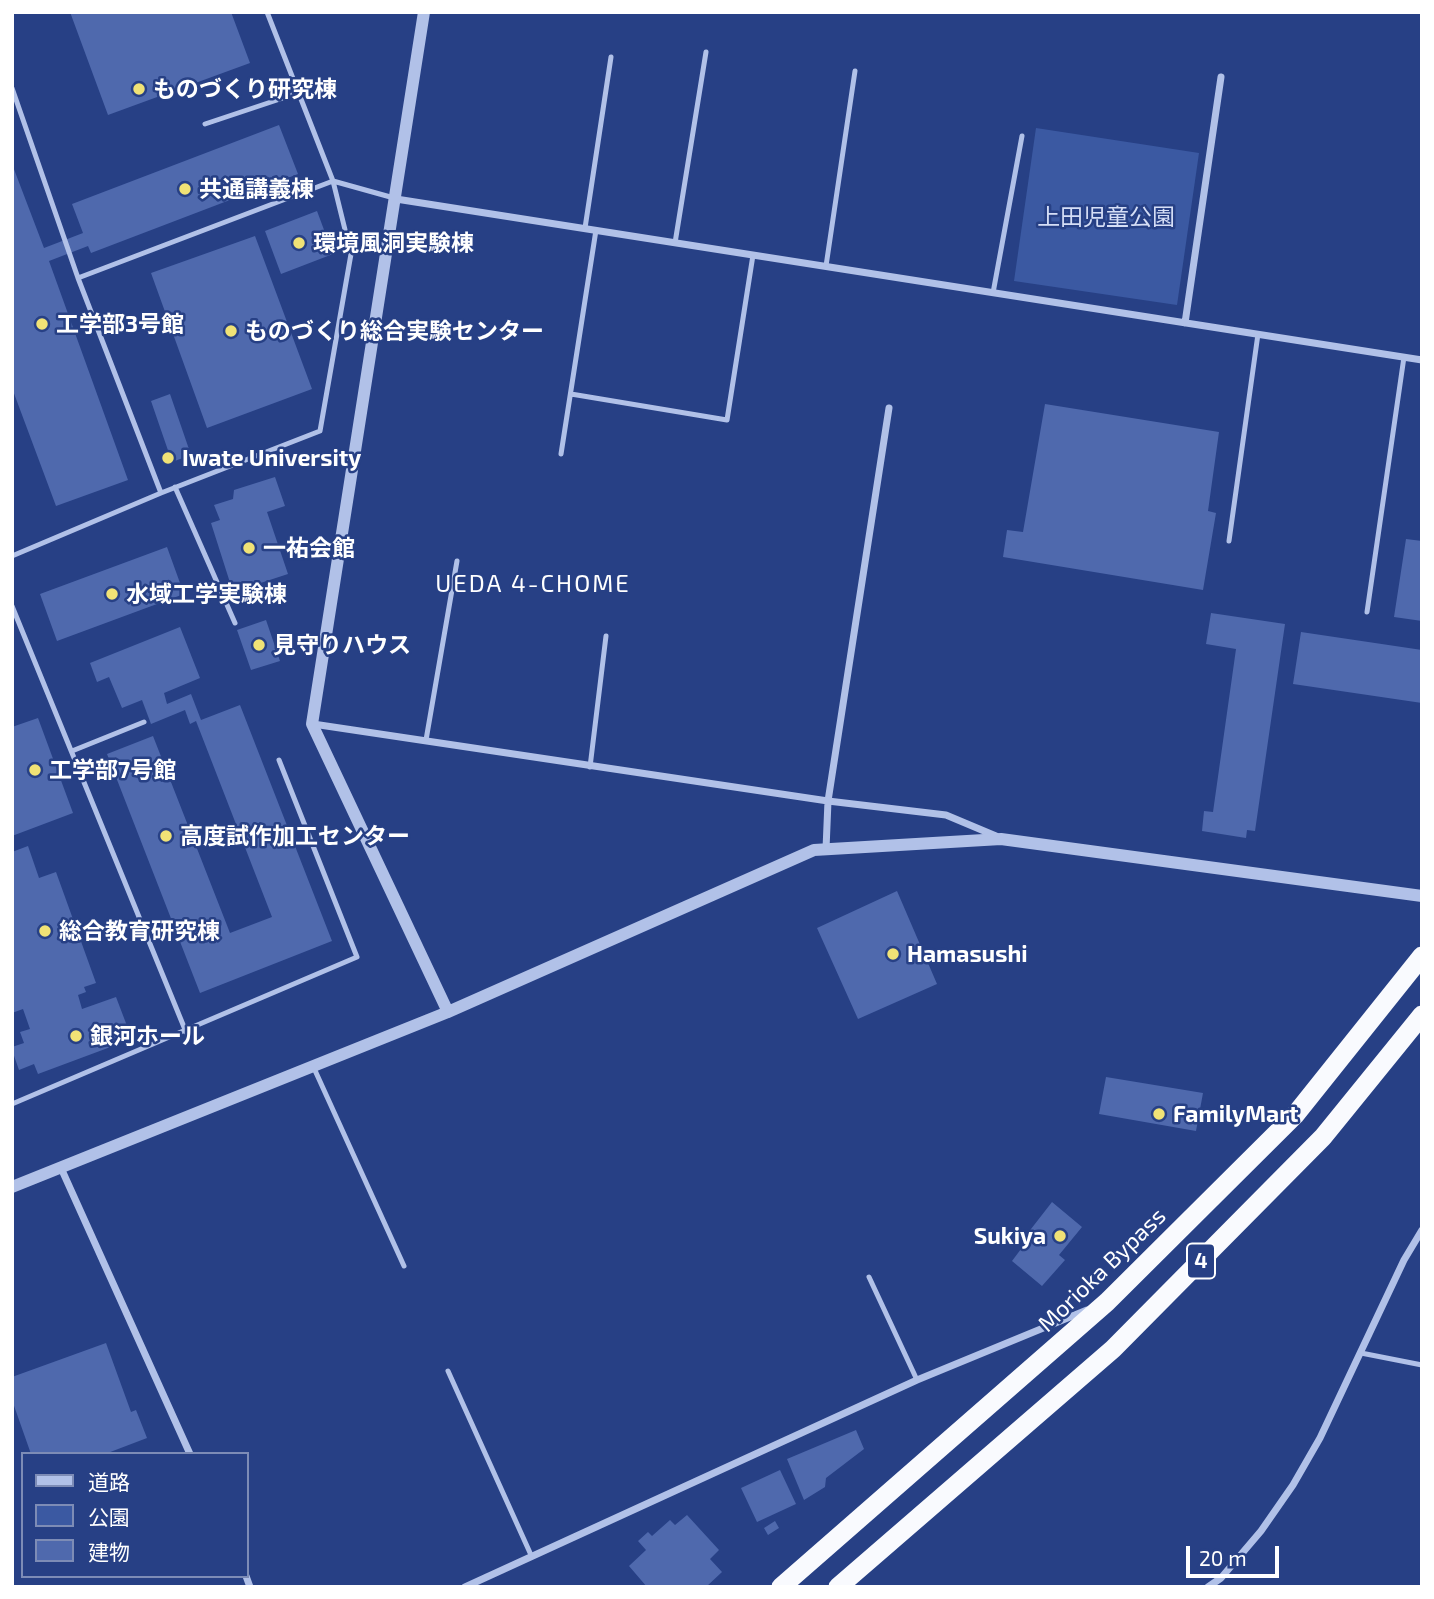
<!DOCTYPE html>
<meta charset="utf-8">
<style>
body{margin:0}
#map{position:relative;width:1434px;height:1599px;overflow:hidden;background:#274085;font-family:"Exo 2","Noto Sans JP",sans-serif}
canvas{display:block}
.frame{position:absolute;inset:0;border:14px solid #fff;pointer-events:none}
.legend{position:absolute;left:21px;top:1452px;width:228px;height:126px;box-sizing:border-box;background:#274085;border:2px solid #7d8cb6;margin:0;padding:9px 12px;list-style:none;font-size:21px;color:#fff}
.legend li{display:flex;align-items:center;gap:14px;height:35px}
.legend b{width:35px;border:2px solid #7d8cb6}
.scale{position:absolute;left:1186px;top:1546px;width:93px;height:32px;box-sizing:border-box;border:4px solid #fff;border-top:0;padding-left:9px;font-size:21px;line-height:24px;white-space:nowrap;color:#fff;-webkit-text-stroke:5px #274085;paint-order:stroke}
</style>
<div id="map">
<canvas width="1434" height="1599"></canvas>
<div class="frame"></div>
<ul class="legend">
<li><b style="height:9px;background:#b1c1e8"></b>道路</li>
<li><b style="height:19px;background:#3b59a2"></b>公園</li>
<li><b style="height:19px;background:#4f69ad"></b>建物</li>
</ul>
<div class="scale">20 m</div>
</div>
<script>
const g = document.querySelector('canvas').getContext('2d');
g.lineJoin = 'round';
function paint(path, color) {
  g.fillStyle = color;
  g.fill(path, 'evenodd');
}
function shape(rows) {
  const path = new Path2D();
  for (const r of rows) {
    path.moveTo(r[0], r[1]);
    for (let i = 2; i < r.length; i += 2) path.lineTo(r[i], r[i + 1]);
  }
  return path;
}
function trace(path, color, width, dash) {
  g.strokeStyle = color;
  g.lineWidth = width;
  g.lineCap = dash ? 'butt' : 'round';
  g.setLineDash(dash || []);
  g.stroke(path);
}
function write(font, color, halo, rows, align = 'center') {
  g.font = font + ' "Exo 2","Noto Sans JP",sans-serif';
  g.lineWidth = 5;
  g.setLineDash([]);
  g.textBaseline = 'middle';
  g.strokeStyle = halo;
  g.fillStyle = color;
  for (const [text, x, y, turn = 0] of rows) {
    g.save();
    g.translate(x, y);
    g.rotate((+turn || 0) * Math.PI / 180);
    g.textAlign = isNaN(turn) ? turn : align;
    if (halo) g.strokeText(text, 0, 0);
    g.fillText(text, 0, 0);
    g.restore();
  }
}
const green = shape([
 [1036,128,1199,153,1177,305,1014,281]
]);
const building = shape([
 [70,12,231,12,250,63,108,115],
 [279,125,298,174,91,253,88,246,49,261,128,480,56,506,12,388,12,164,44,248,83,233,72,204],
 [317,211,333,254,281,274,265,231],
 [255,236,312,389,207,428,151,273],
 [170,394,191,455,172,462,151,401],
 [1045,404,1219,432,1208,511,1216,513,1203,590,1003,557,1007,530,1023,532],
 [275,477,285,506,267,512,288,574,233,592,211,523,220,520,214,505,233,499,234,490],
 [1406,539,1422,541,1422,621,1394,617],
 [167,547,184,594,57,641,40,594],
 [1211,613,1285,624,1255,831,1247,830,1246,838,1202,831,1204,811,1213,812,1236,649,1206,644],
 [266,620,280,661,251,670,237,630],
 [180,627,200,678,164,693,167,704,191,694,201,720,240,705,332,941,200,993,107,754,153,736,230,933,272,917,196,721,190,724,185,710,151,724,142,700,122,708,109,677,97,682,90,663],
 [1301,632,1422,650,1422,703,1293,684],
 [38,718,73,813,12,836,12,727],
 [28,846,39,878,56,872,96,983,84,987,86,992,78,995,82,1009,116,997,132,1039,38,1074,34,1064,19,1070,12,1050,12,1047,24,1043,20,1032,30,1029,23,1009,12,1013,12,852],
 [897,891,937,984,858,1019,817,928],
 [1106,1077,1203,1093,1196,1131,1099,1114],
 [1052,1202,1082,1227,1059,1255,1065,1260,1042,1286,1012,1261,1027,1241,1024,1238],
 [106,1343,131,1412,136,1410,147,1438,105,1454,31,1454,12,1400,12,1377],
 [856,1430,864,1449,826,1478,825,1487,804,1500,787,1459],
 [780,1470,796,1504,757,1522,741,1488],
 [687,1515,719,1550,710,1559,722,1572,706,1587,647,1587,629,1566,646,1550,638,1541,648,1532,652,1536,670,1520,675,1525],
 [775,1521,779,1528,768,1535,764,1528]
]);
const service = shape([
 [12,88,78,278,161,493],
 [205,124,298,93],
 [585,228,611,57],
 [675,243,706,52],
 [826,266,855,71],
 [78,278,333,181,267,12],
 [993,293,1022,136],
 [571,394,727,420,753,255],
 [561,454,596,230],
 [175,487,235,623],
 [1229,541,1258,334],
 [12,556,161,493,320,431,351,254,333,181,394,198],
 [12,606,186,1032],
 [1367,612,1404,357],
 [426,740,457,561],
 [72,751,144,722],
 [590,767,606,636],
 [313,1066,404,1266],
 [12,1104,357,957,279,760],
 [869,1277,917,1380],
 [1361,1353,1422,1365],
 [448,1371,531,1555]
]);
const minor = shape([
 [396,199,1422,360],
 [1185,323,1221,77],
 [889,408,828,801,946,815,996,836],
 [313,724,828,801,826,849],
 [61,1168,190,1454],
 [246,1576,250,1587],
 [465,1587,917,1380,1087,1310],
 [1208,1587,1221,1578,1261,1531,1293,1485,1320,1438,1404,1260,1422,1230]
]);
const tertiary = shape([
 [424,12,312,724,448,1012],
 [12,1187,448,1012,814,850,1001,839,1422,896]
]);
const trunk = shape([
 [781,1587,1107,1302,1295,1115,1422,956],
 [838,1587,1113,1349,1323,1137,1422,1015]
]);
const markers = [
 [139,89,7,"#f0e276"],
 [185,189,7,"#f0e276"],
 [299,243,7,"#f0e276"],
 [42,324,7,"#f0e276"],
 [231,331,7,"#f0e276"],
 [168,458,7,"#f0e276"],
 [249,548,7,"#f0e276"],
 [112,594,7,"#f0e276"],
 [259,645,7,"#f0e276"],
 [35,770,7,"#f0e276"],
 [166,836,7,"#f0e276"],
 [45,931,7,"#f0e276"],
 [893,954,7,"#f0e276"],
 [76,1036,7,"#f0e276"],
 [1159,1114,7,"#f0e276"],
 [1060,1236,7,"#f0e276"]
];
const shields = [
 [1201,1261,28]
];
const shieldNames = [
 ["4",1201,1261]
];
const poiNames = [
 ["ものづくり研究棟",153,89],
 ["共通講義棟",199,189],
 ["環境風洞実験棟",313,243],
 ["工学部3号館",56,324],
 ["ものづくり総合実験センター",245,331],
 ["Iwate University",182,458],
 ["一祐会館",263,548],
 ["水域工学実験棟",126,594],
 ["見守りハウス",273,645],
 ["工学部7号館",49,770],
 ["高度試作加工センター",180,836],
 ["総合教育研究棟",59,931],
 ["Hamasushi",907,954],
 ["銀河ホール",90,1036],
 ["FamilyMart",1173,1114],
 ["Sukiya",1046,1236,"right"]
];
const parkNames = [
 ["上田児童公園",1106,217]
];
const streetNames = [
 ["Morioka Bypass",1102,1270,-44]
];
const neighbourhoodNames = [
 ["UEDA 4-CHOME",533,584]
];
paint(green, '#3b59a2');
paint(building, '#4f69ad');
trace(service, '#b1c1e8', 5);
trace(minor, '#b1c1e8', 7);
trace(tertiary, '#b1c1e8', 12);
trace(trunk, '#f9fafe', 19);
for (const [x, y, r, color] of markers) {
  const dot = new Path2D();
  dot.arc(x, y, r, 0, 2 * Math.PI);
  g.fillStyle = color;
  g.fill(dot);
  trace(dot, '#274085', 2.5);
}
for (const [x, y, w] of shields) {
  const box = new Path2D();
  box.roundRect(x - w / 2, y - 17.5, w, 35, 5);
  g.fillStyle = '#274085';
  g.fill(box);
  trace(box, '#fff', 2);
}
write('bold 21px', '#fff', null, shieldNames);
write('bold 23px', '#fff', '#274085', poiNames, 'left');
write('23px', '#d5def6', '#274085', parkNames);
write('23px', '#fff', '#274085', streetNames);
g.letterSpacing = '2px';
write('24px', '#fff', '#274085', neighbourhoodNames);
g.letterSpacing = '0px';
</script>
